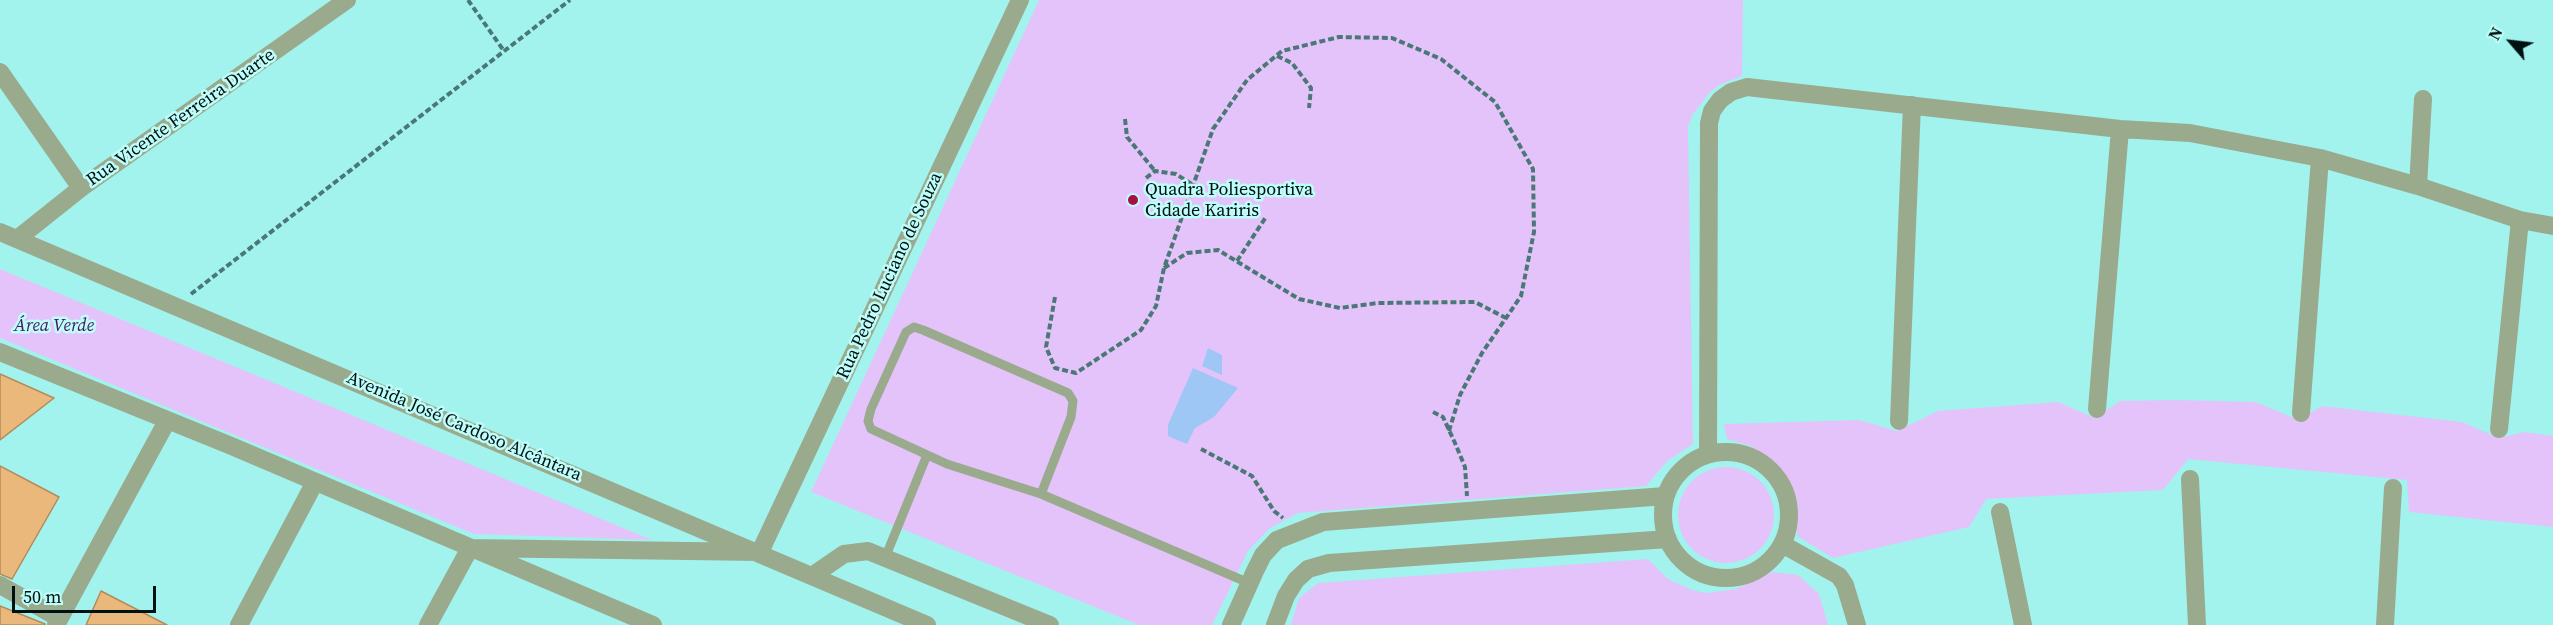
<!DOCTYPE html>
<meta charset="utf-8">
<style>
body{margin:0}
#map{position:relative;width:2553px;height:625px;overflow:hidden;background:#a2f3ee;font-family:"Source Serif 4",serif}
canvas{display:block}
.north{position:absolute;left:2481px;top:12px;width:60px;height:60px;-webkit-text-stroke:4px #befdf9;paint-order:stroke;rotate:298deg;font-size:16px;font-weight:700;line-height:24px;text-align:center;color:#011}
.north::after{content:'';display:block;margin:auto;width:21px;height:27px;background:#011;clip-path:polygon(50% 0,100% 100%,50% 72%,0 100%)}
.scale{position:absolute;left:12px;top:586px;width:144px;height:27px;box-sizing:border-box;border:3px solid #011;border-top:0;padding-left:8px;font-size:18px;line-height:21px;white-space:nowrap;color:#011;-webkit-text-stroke:4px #befdf9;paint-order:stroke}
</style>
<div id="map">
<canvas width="2553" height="625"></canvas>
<div class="north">N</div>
<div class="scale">50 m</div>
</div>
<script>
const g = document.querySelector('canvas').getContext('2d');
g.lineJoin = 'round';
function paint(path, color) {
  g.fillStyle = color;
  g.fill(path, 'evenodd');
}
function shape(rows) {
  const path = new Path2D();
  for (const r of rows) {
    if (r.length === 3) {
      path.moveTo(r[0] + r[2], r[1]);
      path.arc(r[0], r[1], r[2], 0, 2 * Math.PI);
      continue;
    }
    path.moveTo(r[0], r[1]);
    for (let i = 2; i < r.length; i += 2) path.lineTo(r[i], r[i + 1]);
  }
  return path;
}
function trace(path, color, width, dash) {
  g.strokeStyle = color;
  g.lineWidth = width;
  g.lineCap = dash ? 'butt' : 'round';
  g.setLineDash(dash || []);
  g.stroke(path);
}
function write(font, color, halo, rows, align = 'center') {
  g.font = font + ' "Source Serif 4",serif';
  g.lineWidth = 5;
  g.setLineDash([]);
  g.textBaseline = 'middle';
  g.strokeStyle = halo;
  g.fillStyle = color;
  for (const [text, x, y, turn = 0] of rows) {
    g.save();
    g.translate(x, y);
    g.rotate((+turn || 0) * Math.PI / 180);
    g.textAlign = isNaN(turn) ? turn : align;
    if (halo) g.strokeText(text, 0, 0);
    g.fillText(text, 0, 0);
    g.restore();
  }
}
const green = shape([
 [1039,0,1743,0,1742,76,1719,85,1709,93,1693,114,1688,126,1693,444,1667,461,1646,486,1298,513,1270,528,1248,551,1212,625,1139,625,811,492],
 [0,269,652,540,474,534,0,338],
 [2177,400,2256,402,2298,420,2322,406,2462,422,2499,438,2524,432,2553,436,2553,527,2409,512,2407,480,2188,459,2163,490,1986,499,1969,527,1833,558,1797,536,1797,508,1788,481,1780,469,1751,446,1727,439,1724,424,1859,420,1897,431,1938,411,2058,402,2095,418,2120,401],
 [1726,515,48],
 [1648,559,1668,579,1692,590,1706,593,1736,589,1772,572,1798,575,1819,594,1828,625,1291,625,1299,598,1318,583]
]);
const water = shape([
 [1208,348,1222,355,1222,375,1202,366],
 [1193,368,1238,388,1214,417,1195,428,1187,444,1168,436,1168,425]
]);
const building = shape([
 [0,374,54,398,0,440,0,374],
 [0,466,59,497,12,579,0,574,0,466],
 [101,591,167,625,86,625,101,591],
 [0,606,45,624,45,625,0,625,0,606]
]);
const path = shape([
 [468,0,504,51],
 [1277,56,1292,63,1311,88,1309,108],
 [1125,119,1127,137,1155,171],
 [1146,178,1155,171,1176,174,1193,185],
 [1237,261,1266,217],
 [191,294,570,0],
 [1055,297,1046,347,1055,368,1076,373,1141,330,1156,306,1164,268],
 [1433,412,1443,417,1455,443,1465,467,1467,496],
 [1449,431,1460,395,1482,353,1506,318,1521,296,1534,232,1533,169,1495,102,1441,59,1392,38,1339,37,1282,51,1247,80,1213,129,1164,268,1187,253,1218,250,1299,299,1340,308,1378,303,1475,302,1506,318],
 [1201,449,1252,476,1274,511,1283,518]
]);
const service = shape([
 [1041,494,1071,417,1073,401,1068,393,923,330,914,327,906,332,871,409,868,421,871,429,947,464,1041,494,1249,583],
 [885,558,927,455]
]);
const minor = shape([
 [0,72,81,188],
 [2418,186,2423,99],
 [0,232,927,625],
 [17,239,81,188,347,0],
 [0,352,229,445,653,625],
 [2097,409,2120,129],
 [2301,413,2320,158],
 [1899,421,1912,105],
 [2499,429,2520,220],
 [1726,515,63],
 [1708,454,1709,123,1712,111,1720,100,1731,92,1747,87,2120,129,2190,133,2320,158,2418,186,2520,220,2553,226],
 [2190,479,2197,625],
 [2000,512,2023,625],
 [1782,544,1839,576,1845,585,1857,625],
 [470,548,760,552,1020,0],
 [812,576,844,554,868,551,1050,625],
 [0,585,59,618],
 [56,625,167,421],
 [239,625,315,482],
 [428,625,470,548],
 [1231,625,1255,571,1263,555,1277,540,1323,522,1665,496],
 [1275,625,1286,596,1296,580,1308,569,1329,563,1668,539],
 [2385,625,2393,488]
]);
const markers = [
 [1133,200,6,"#a70f40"]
];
const streetNames = [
 ["Rua Vicente Ferreira Duarte",181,118,-35],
 ["Rua Pedro Luciano de Souza",890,276,-65],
 ["Avenida José Cardoso Alcântara",464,427,23]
];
const poiNames = [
 ["Quadra Poliesportiva",1145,190],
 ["Cidade Kariris",1145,211]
];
const parkNames = [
 ["Área Verde",54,326]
];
paint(green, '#e4c3fb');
paint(water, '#9ec7f5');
paint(building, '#eab87b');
trace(building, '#b28b5c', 1.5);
trace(path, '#4a7876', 4, [6, 3]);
trace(service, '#9aaa8d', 9);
trace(minor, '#9aaa8d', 18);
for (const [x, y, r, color] of markers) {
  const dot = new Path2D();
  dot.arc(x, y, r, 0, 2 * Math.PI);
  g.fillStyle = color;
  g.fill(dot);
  trace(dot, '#befdf9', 2);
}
write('18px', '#011', '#befdf9', streetNames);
write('18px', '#011', '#befdf9', poiNames, 'left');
write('italic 18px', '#481862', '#befdf9', parkNames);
</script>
